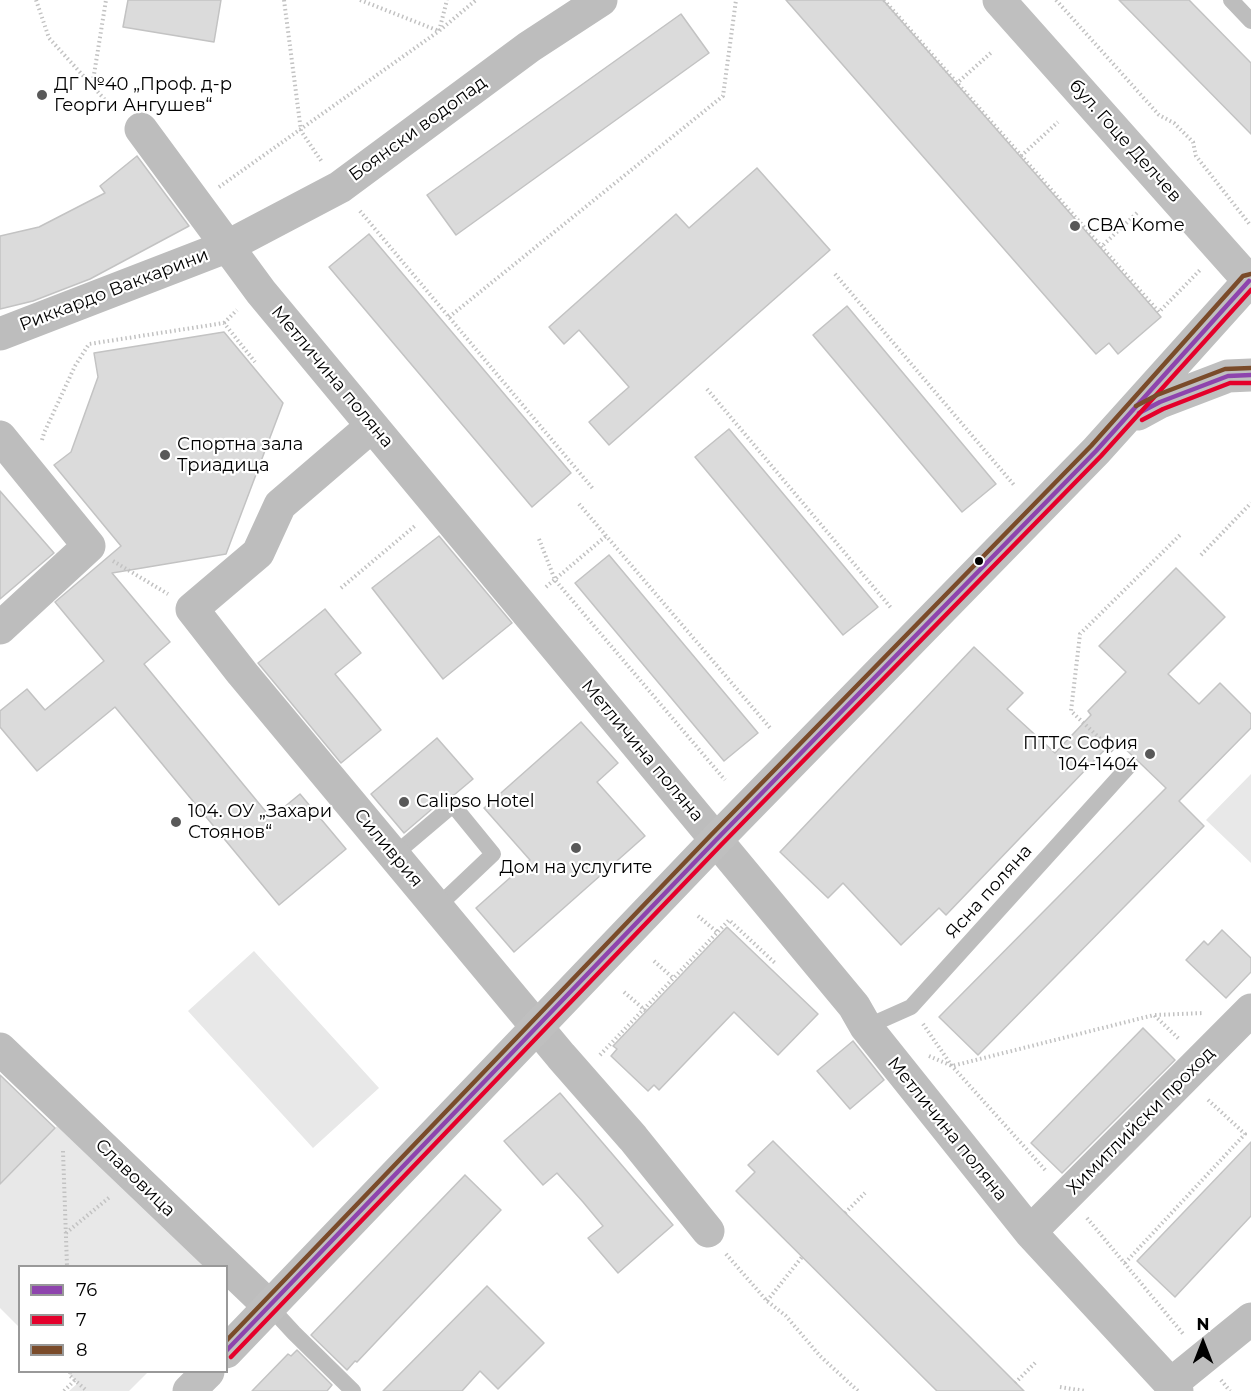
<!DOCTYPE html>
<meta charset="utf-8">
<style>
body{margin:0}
#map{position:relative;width:1251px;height:1391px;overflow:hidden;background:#fff;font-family:Montserrat,sans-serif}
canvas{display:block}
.legend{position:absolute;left:18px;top:1265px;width:210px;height:108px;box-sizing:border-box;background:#fff;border:2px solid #999;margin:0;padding:8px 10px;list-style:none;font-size:18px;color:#000}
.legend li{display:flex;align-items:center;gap:12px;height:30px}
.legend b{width:30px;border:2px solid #999}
.north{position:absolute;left:1173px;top:1313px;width:60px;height:60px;-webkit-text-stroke:4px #fff;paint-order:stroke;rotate:0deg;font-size:16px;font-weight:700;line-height:24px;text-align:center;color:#000}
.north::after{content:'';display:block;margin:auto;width:21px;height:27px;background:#000;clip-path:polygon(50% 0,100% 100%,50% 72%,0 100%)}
</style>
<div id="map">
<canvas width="1251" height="1391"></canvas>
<ul class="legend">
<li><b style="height:8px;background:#8e44ad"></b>76</li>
<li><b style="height:8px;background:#e4002b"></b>7</li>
<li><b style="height:8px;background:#7a4b2a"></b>8</li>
</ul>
<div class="north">N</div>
</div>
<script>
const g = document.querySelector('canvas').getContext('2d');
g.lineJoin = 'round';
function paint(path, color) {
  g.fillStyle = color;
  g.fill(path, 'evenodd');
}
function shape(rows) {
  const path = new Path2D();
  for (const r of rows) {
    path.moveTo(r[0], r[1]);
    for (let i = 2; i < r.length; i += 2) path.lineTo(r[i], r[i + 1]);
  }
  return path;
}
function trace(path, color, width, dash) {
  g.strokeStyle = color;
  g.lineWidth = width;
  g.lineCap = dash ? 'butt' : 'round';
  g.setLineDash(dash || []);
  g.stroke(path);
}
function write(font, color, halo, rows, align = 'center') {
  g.font = font + ' Montserrat,sans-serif';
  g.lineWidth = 4.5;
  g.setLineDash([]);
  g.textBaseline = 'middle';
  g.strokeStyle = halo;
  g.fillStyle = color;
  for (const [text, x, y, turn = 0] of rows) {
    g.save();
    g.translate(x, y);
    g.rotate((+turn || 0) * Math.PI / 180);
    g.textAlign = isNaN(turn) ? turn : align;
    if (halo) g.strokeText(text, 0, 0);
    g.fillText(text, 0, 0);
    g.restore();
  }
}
const green = shape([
 [1251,774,1251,863,1206,820],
 [254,951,379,1088,313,1148,188,1011],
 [57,1126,213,1266,20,1266,19,1327,0,1308,0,1184],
 [67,1372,148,1372,129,1391,69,1391,78,1383]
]);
const building = shape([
 [128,0,221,0,214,42,123,27,128,0],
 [786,0,883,0,1161,317,1118,354,1109,343,1096,354,786,0],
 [1119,0,1189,0,1251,63,1251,134,1119,0],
 [681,14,709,53,456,235,427,195,681,14],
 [137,156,189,226,90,279,33,301,0,309,0,236,39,227,105,193,100,186,137,156],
 [757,168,830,250,609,445,589,422,629,387,579,330,564,344,549,327,676,214,689,228,757,168],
 [369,234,571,473,532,507,329,267,369,234],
 [847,306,996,484,962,512,813,335,847,306],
 [224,332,283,403,226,554,112,573,170,642,144,664,271,818,300,794,346,849,279,905,115,707,37,771,0,727,0,711,27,689,45,710,104,661,55,602,121,546,54,465,71,452,98,377,94,353,224,332],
 [729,429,878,607,843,635,695,457,729,429],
 [0,491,54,553,0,599,0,491],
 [439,536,512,623,443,679,372,588,439,536],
 [609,555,758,733,724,761,575,583,609,555],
 [1176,568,1225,617,1168,674,1199,704,1220,683,1251,714,1251,728,1179,801,1204,826,978,1055,939,1017,1166,788,1115,739,946,915,939,908,901,945,843,883,828,898,780,852,974,647,1023,693,1007,709,1055,753,1091,715,1088,711,1126,672,1099,646,1176,568],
 [325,609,361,653,335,674,381,730,341,763,258,663,325,609],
 [581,722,618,763,597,782,645,836,514,952,476,908,530,860,484,808,581,722],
 [437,738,473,779,454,795,446,797,404,833,371,794,437,738],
 [727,927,818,1014,778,1055,734,1012,659,1090,654,1085,648,1091,611,1056,617,1049,613,1046,727,927],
 [1222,930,1251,958,1251,972,1226,998,1186,960,1204,941,1208,945,1222,930],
 [1143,1028,1175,1060,1062,1173,1031,1143,1143,1028],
 [853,1041,884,1080,850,1109,817,1071,853,1041],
 [0,1075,55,1128,0,1184,0,1075],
 [560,1093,673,1225,618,1273,588,1238,603,1226,583,1202,557,1173,543,1185,504,1141,560,1093],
 [773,1141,972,1339,1024,1391,937,1391,736,1191,755,1172,748,1165,773,1141],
 [1251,1142,1251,1216,1175,1297,1137,1261,1251,1142],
 [465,1175,501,1210,357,1362,355,1361,347,1370,311,1335,465,1175],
 [487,1286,544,1343,498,1389,480,1371,462,1391,383,1391,487,1286],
 [297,1350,332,1385,327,1391,252,1391,288,1354,291,1356,297,1350]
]);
const path = shape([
 [36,0,49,38,116,112],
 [284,0,301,131,322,162],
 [360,0,439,31,476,0],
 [884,0,1159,312,1201,269],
 [1056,0,1159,115,1174,123,1193,142,1196,156,1251,226],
 [956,84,993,51],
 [92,87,106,0],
 [1021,156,1058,122],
 [219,187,439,31,447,0],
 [360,211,594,490],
 [1100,248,1139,211],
 [835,274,1014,485],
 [449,317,723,96,736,0],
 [224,323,237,310],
 [707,389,892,609],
 [42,440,44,433,75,366,89,344,224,323,255,362],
 [579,504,771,729],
 [539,539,555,580,725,780],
 [1201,555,1251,503],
 [113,561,168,594],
 [546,587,606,536],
 [341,588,416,525],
 [1113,751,1071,711,1080,634,1181,534],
 [698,916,717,932],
 [654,961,673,978],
 [624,992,646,1011],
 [1155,1015,1204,1013],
 [923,1024,952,1066,1047,1172],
 [600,1055,729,920,776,964],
 [929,1056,952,1066,1154,1015,1179,1039],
 [63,1151,67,1266],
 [845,1213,865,1193],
 [1087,1218,1184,1335],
 [66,1233,111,1196],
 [726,1254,767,1301,786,1316,820,1356,858,1391],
 [1125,1263,1245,1134,1206,1098],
 [767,1301,802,1257],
 [70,1372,70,1376,87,1391],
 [1221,1380,1230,1391],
 [1015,1383,1036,1362],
 [1060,1387,1085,1391],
 [64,1391,75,1380]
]);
const lane = shape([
 [1231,0,1251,21],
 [394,855,453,805,493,854,437,907],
 [866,1027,911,1007,1129,766],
 [270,1307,294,1333,353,1391]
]);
const street = shape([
 [141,129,261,292,854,1006,866,1027,1030,1232,1177,1391],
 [0,334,228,246,340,187,529,47,601,0],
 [372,426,280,505,258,553,192,609,242,673,561,1056,633,1138,708,1231],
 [0,437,89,546,0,628],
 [0,1049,270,1307],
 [1030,1232,1251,1010],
 [1171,1384,1251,1319]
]);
const secondary = shape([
 [999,0,1251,283],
 [1138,414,1160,402,1228,376,1251,375],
 [226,1352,716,840,1096,451,1249,281],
 [189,1391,208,1372]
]);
const bus1 = shape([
 [1139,413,1160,402,1228,376,1251,375],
 [226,1351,716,840,1096,451,1249,281]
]);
const bus2 = shape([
 [1142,420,1163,409,1230,383,1251,383],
 [231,1357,721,845,1101,456,1251,290]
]);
const bus3 = shape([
 [1136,406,1157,395,1225,369,1251,368],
 [226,1341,711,835,1091,446,1243,276,1251,274]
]);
const markers = [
 [42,95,6,"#595959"],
 [1075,226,6,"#595959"],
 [165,455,6,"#595959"],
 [979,561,5,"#000"],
 [1150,754,6,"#595959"],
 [404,802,6,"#595959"],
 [176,822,6,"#595959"],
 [576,848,6,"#595959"]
];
const poiNames = [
 ["ДГ №40 „Проф. д-р",54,85],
 ["Георги Ангушев“",54,106],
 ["CBA Kome",1087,226],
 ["Спортна зала",177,445],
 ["Триадица",177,466],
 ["ПТТС София",1138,744,"right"],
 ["104-1404",1138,765,"right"],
 ["Calipso Hotel",416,802],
 ["104. ОУ „Захари",188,812],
 ["Стоянов“",188,833],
 ["Дом на услугите",576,868,"center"]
];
const streetNames = [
 ["Боянски водопад",418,129,-36],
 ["бул. Гоце Делчев",1125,141,48],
 ["Риккардо Ваккарини",114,290,-21],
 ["Метличина поляна",332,377,50],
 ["Метличина поляна",642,751,50],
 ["Силиврия",388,848,50],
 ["Ясна поляна",989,892,-48],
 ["Химитлийски проход",1141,1121,-45],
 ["Метличина поляна",947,1129,51],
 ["Славовица",135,1178,44]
];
paint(green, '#e8e8e8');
paint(building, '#dbdbdb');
trace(building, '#c3c3c3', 1.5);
trace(path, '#c2c2c2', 4, [1.5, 3]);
trace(lane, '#bdbdbd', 16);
trace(street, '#bdbdbd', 33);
trace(secondary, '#bfbfbf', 33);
trace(bus1, '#8e44ad', 4.5);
trace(bus2, '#e4002b', 4.5);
trace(bus3, '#7a4b2a', 4.5);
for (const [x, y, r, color] of markers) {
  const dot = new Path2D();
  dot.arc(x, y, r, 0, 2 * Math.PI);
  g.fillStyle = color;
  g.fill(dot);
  trace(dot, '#fff', 2);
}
write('18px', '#000', '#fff', poiNames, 'left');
write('18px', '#000', '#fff', streetNames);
</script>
